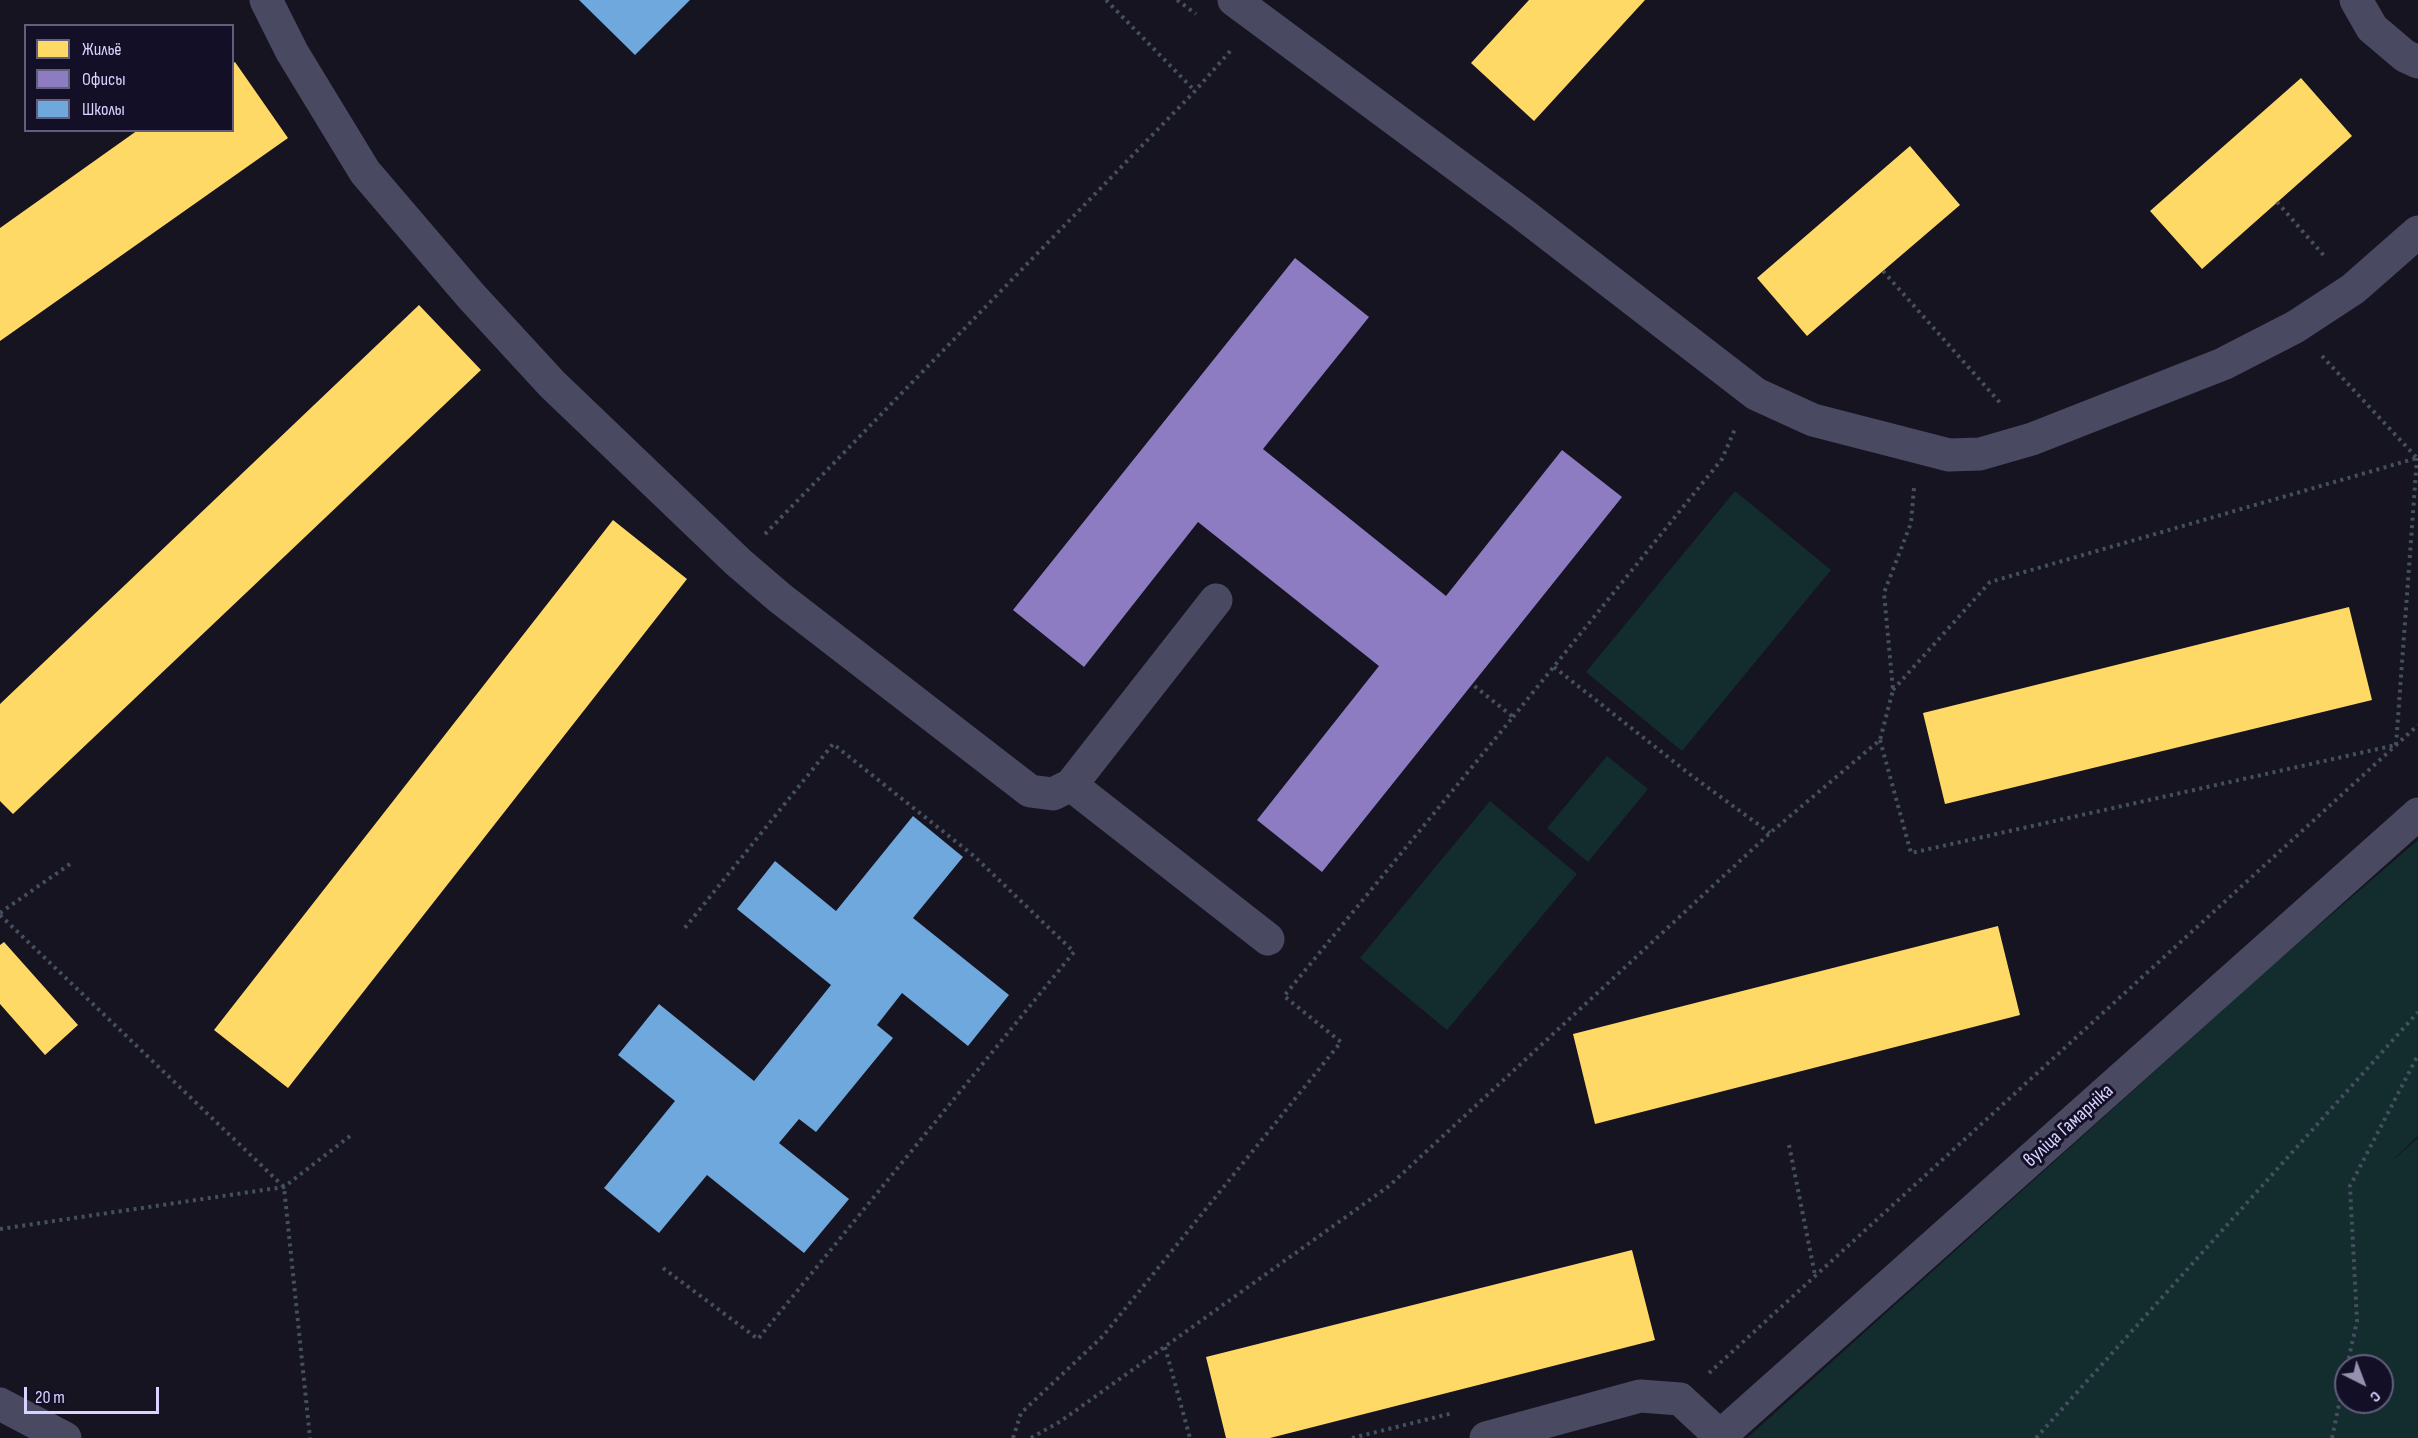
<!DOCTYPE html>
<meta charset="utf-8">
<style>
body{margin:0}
#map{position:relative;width:2418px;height:1438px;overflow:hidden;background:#161421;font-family:"Sofia Sans Condensed",sans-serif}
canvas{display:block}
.legend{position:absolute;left:24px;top:24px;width:210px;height:108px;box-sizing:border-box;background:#130f26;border:2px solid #625e7d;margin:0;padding:8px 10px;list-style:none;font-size:18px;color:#d9d4ff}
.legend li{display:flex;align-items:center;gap:12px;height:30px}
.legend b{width:30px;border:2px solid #625e7d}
.north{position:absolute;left:2334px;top:1354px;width:60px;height:60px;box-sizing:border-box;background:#130f26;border:2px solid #625e7d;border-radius:50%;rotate:138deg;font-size:16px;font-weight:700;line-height:24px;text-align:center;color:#d9d4ff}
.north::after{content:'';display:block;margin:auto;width:21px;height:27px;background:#9591b1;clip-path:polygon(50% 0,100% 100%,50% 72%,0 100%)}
.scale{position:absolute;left:24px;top:1387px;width:135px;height:27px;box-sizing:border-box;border:3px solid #d9d4ff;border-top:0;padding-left:8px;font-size:18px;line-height:21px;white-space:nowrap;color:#d9d4ff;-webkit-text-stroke:4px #130f26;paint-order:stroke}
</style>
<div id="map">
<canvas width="2418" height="1438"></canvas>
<ul class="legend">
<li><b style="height:16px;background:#ffd966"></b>Жильё</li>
<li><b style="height:16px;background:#8e7cc3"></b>Офисы</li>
<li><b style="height:16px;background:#6fa8dc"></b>Школы</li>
</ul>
<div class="north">С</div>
<div class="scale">20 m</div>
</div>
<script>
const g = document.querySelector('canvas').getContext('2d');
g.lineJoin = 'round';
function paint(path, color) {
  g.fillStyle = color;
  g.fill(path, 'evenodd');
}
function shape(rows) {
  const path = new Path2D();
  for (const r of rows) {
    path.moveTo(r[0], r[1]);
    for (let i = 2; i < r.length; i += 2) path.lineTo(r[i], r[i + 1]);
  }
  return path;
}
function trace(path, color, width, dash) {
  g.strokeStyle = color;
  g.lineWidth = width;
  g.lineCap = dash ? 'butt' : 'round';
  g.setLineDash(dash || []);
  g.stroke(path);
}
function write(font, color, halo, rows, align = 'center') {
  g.font = font + ' "Sofia Sans Condensed",sans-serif';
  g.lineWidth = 6;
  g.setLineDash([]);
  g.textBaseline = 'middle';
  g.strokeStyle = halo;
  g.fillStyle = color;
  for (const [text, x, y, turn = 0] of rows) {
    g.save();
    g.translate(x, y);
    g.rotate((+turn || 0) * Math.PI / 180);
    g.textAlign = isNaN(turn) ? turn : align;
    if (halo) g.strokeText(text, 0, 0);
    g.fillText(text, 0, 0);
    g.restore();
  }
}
const green = shape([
 [1735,491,1831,570,1682,751,1586,672],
 [1607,756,1648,789,1588,862,1547,828],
 [1490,801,1577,874,1447,1030,1360,958],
 [2418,840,2418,1136,2387,1165,2418,1138,2418,1438,1747,1438,2275,963],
 [2346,1366,2382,1366,2382,1402,2346,1402]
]);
const homes = shape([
 [1529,0,1645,0,1534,121,1471,63],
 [235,62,288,138,0,341,0,228,138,130,232,130,232,64],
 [2301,78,2352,136,2202,269,2150,211],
 [1910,146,1960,205,1807,336,1757,278],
 [419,305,481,370,13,814,0,801,0,704],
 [613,520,687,579,288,1088,214,1030],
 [2349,607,2372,700,1945,804,1923,713],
 [1998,926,2020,1015,1595,1124,1573,1034],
 [4,942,78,1025,45,1055,0,1004,0,945],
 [1632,1250,1655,1340,1270,1438,1226,1438,1206,1357]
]);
const offices = shape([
 [1295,258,1369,317,1263,449,1446,596,1562,450,1622,497,1322,872,1257,820,1379,666,1198,522,1084,667,1013,610]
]);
const schools = shape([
 [579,0,690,0,635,55],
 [913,816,963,857,913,918,1009,995,968,1046,902,993,877,1025,893,1038,816,1132,799,1119,779,1143,849,1199,804,1253,707,1175,659,1233,604,1188,675,1101,618,1055,659,1004,754,1081,831,985,737,909,775,861,836,911]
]);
const path = shape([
 [1106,0,1195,91],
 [1177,0,1196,14],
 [2277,202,2326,258],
 [1883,271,2002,405],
 [2322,356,2417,458],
 [765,534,1195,91,1232,49],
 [1554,667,1692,776,1770,833],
 [1893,690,1990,582,2417,458],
 [1513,717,1722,459,1735,429],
 [1880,740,1911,853,2396,745],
 [2396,745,2417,458],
 [0,913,70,864],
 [0,915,284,1187,310,1438],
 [1789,1145,1815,1275],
 [0,1229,284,1187,350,1136],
 [663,1268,758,1339,1074,952,974,856,833,744,684,929],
 [1165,1347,1190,1438],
 [2347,1366,2357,1321,2350,1186,2418,1055],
 [1709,1373,2418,725],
 [1013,1438,1021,1413,1103,1336,1341,1042,1284,996,1513,717,1472,684],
 [1031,1438,1061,1421,1389,1186,1770,833,1880,740,1893,690,1884,593,1911,523,1914,488],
 [1352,1438,1453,1413],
 [2036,1438,2418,1012],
 [2332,1438,2346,1371]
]);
const minor = shape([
 [266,0,292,52,365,172,471,296,552,384,738,562,780,598,1030,791,1053,794,1071,785,1216,600],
 [1234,0,1520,212,1756,394,1813,420,1949,455,1980,454,2032,439,2223,364,2295,327,2353,289,2418,232],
 [2356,0,2372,28,2405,56,2418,62],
 [1071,785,1268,939],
 [0,1404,65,1438],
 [1486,1438,1640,1396,1680,1399,1720,1436],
 [1718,1438,2418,814]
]);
const streetNames = [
 ["вуліца Гамарніка",2069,1126,-42]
];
paint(green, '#132c2d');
paint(homes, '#ffd966');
paint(offices, '#8e7cc3');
paint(schools, '#6fa8dc');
trace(path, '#44505f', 4, [3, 4.5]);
trace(minor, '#4a4962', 33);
write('20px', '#d9d4ff', '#130f26', streetNames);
</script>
